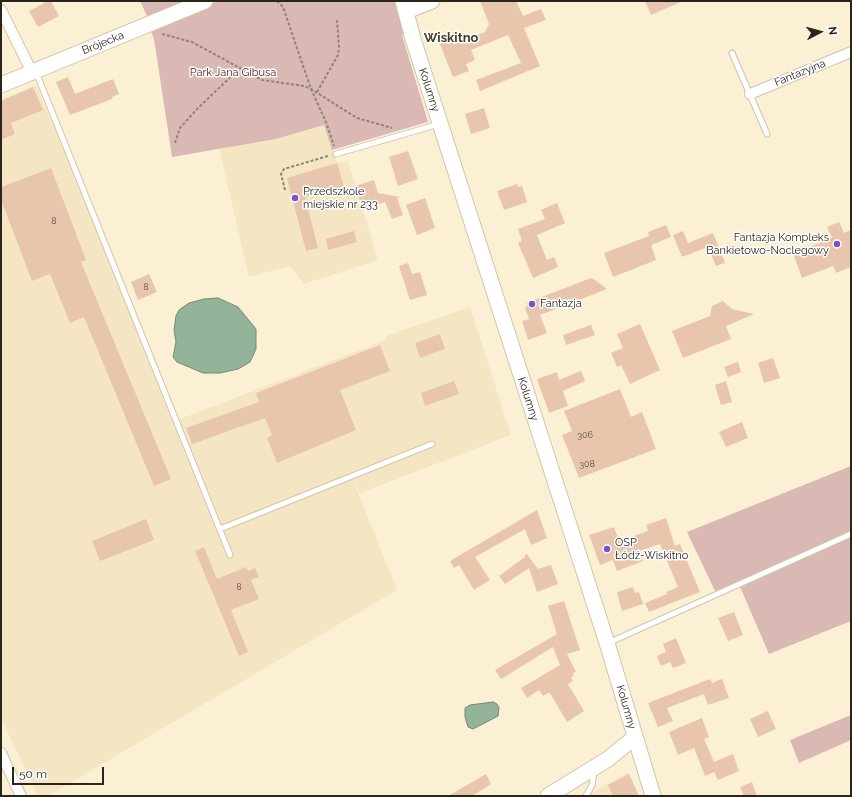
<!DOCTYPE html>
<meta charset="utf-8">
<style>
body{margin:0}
#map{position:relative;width:852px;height:797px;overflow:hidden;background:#fbf0d4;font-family:Raleway,sans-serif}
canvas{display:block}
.frame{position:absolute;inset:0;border:2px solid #29251b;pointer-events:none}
.north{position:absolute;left:800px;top:12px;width:40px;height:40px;-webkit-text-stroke:3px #fff;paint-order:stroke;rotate:84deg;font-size:11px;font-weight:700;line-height:16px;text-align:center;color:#29251b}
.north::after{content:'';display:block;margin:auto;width:14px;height:18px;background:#29251b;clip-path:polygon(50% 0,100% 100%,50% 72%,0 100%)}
.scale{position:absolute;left:12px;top:767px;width:92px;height:18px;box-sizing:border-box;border:2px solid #29251b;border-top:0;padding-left:5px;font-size:12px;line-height:14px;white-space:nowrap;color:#29251b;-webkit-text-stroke:3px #fff;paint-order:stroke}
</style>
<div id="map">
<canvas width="852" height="797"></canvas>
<div class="frame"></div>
<div class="north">N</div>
<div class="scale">50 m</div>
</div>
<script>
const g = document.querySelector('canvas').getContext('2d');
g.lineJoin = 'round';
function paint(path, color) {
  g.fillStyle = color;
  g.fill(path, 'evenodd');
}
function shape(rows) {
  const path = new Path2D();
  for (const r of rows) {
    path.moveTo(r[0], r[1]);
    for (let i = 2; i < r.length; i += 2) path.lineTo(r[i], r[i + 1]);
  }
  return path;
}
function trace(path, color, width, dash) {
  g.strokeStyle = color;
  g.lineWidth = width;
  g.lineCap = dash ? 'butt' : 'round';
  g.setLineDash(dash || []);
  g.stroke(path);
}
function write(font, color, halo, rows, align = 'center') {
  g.font = font + ' Raleway,sans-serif';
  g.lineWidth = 3;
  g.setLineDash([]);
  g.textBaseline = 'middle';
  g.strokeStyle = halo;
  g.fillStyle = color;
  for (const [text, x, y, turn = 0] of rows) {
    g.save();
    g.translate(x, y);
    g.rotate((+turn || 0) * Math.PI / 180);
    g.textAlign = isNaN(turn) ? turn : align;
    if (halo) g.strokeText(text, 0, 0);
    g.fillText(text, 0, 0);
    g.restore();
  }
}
const built = shape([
 [36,85,180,419,386,340,386,336,470,307,511,435,360,493,352,477,397,590,48,796,38,796,1,718,1,100],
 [324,125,337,163,348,161,378,260,304,284,290,266,249,277,219,148,276,139],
 [628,772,639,796,587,796]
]);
const green = shape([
 [140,1,184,1,147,16],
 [218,1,394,1,405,34,402,35,428,122,332,150,324,125,276,139,172,157,154,39,150,29],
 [851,466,851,621,769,654,738,582,715,591,687,532],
 [851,715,851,740,799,763,790,740]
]);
const water = shape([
 [218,298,238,307,256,329,256,349,250,362,238,369,220,373,203,373,177,362,173,357,176,342,174,330,176,316,179,310,189,303,204,299,218,298],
 [493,702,497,704,499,708,498,716,473,729,468,727,465,717,465,708,470,705,493,702]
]);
const building = shape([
 [48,1,51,1,59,16,38,27,29,11],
 [480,1,516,1,523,16,541,9,546,20,524,28,540,66,480,91,476,80,521,63,508,35,471,50,475,60,466,64,469,71,453,77,438,39,456,32,460,42,485,32,489,24],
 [645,1,683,1,651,15],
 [68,77,75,94,113,79,119,94,112,97,112,99,70,115,56,82],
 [33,87,43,110,11,123,15,134,1,140,1,101],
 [484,108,490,128,471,134,465,114],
 [408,151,418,179,398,186,389,157],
 [337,163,344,186,305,197,318,248,306,251,287,178],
 [51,168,86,260,81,262,171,479,154,486,84,317,70,323,50,274,32,281,1,200,1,187],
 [374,180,378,193,400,197,397,198,403,215,392,219,385,202,363,210,355,186],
 [517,184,518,187,522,186,527,202,504,210,497,191],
 [425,198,435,228,417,235,406,205],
 [557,203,565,223,537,235,547,260,554,257,558,267,533,278,518,243,522,241,518,229,545,219,541,210],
 [839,222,844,233,851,230,851,267,836,273,833,266,802,278,793,253,832,238,827,227],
 [666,225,671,237,651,245,656,260,613,277,604,253,649,236,648,232],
 [354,231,357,242,328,250,326,239],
 [683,231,688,243,713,233,725,263,716,266,708,247,682,257,673,235],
 [408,263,412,274,420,272,427,295,410,300,399,266],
 [149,274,157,292,138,300,131,282],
 [591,278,595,280,607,289,540,315,547,333,528,340,522,321,529,319,525,308,527,306,526,303],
 [723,301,732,309,754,314,726,326,731,339,683,358,672,331,710,316,712,306],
 [640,324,660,370,630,384,621,365,617,367,611,353,623,348,617,334],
 [591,325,595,335,566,345,563,335],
 [440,334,445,349,420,358,415,343],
 [380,345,390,371,340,390,356,430,277,463,267,438,272,435,265,418,192,444,186,428,259,402,256,393],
 [773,358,780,378,764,383,758,363],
 [738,362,741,372,728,377,724,367],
 [581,371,585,381,563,391,568,406,549,413,537,379,557,372,559,380],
 [454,381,459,394,425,406,421,393],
 [726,381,732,402,721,405,715,385],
 [620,389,631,417,642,412,656,449,579,478,562,435,572,431,564,411],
 [742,422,748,438,726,447,719,432],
 [537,510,547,538,531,545,525,529,475,557,490,580,474,590,459,565,454,568,450,561],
 [666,518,675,546,680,544,700,592,649,612,645,603,667,594,666,592,678,587,660,544,639,551,643,561,617,571,613,560,600,565,589,535,614,527,619,541,648,531,646,525],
 [146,519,154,540,100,561,92,541],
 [204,547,217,579,246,567,248,571,255,568,259,577,251,580,259,599,231,610,248,652,239,656,195,551],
 [527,554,538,569,551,565,558,584,537,592,529,568,505,584,499,576,525,557,525,555],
 [633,587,635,593,639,592,643,604,622,611,617,592],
 [564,601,580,650,567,654,576,672,573,673,574,675,571,678,573,681,568,684,584,711,567,722,550,693,548,693,543,696,539,690,527,698,521,688,560,665,553,647,501,679,495,670,557,634,548,606],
 [734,612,743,635,728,641,718,618],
 [676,638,686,663,673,668,670,662,661,666,657,656,666,652,663,644],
 [710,679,712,683,722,679,729,698,708,705,704,694,667,708,673,721,658,727,648,703],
 [768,711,776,729,758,737,750,719],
 [702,718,709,737,704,739,714,762,733,754,739,771,718,780,714,772,705,776,694,748,678,755,669,732],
 [486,774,491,784,472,796,448,796],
 [629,774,639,796,613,796,608,785],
 [752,782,757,796,744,796,740,787]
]);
const path = shape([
 [277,1,283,7,311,89,326,122,334,146],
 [162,34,192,42,262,80,304,86,311,89,357,118,392,128],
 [317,92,338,55,339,47,337,20],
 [175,143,180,128,197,109,240,68],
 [285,190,281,174,284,169,328,156]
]);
const lane = shape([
 [732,53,767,134],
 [36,72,230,555],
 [336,154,439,124],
 [220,529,432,444],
 [608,643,851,534],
 [586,796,592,785,594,771]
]);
const street = shape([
 [1,10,32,72],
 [750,94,851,52],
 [1,753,21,796]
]);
const secondary = shape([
 [403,1,413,39,607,643,653,796],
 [406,11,432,1],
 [1,85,205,1],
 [548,796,608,759,635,737]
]);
const markers = [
 [295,198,4,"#7b52cb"],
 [837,244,4,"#7b52cb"],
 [532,304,4,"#7b52cb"],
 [607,549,4,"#7b52cb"]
];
const numberNames = [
 ["8",54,221],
 ["8",146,287],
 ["306",585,435],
 ["308",587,464],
 ["8",239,587]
];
const streetNames = [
 ["Brójecka",103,43,-22],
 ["Fantazyjna",800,73,-22],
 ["Kolumny",429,90,72],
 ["Kolumny",528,399,72],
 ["Kolumny",626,707,74]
];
const parkNames = [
 ["Park Jana Gibusa",233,73]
];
const poiNames = [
 ["Przedszkole",303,192],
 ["miejskie nr 233",303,205],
 ["Fantazja Kompleks",829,238,"right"],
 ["Bankietowo-Noclegowy",829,251,"right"],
 ["Fantazja",540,304],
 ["OSP",615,543],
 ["Łódź-Wiskitno",615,556]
];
const quarterNames = [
 ["Wiskitno",451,38]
];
paint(built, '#f4e6c3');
paint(green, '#dab9b5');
paint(water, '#94b49a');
trace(water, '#748974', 1);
paint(building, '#e8c6ae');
trace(lane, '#d0c5aa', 7);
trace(street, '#d0c5aa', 12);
trace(secondary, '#d0c5aa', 17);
trace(path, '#8c8573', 2, [3, 2]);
trace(lane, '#fff', 5);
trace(street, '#fff', 10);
trace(secondary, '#fff', 15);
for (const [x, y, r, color] of markers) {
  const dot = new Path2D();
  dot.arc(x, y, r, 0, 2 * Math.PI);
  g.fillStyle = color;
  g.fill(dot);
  trace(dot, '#fff', 1.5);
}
write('9px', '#594d40', null, numberNames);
write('11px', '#29251b', '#fff', streetNames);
write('11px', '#55201b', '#fff', parkNames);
write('11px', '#29251b', '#fff', poiNames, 'left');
write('bold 13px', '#463d26', '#fff', quarterNames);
</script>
